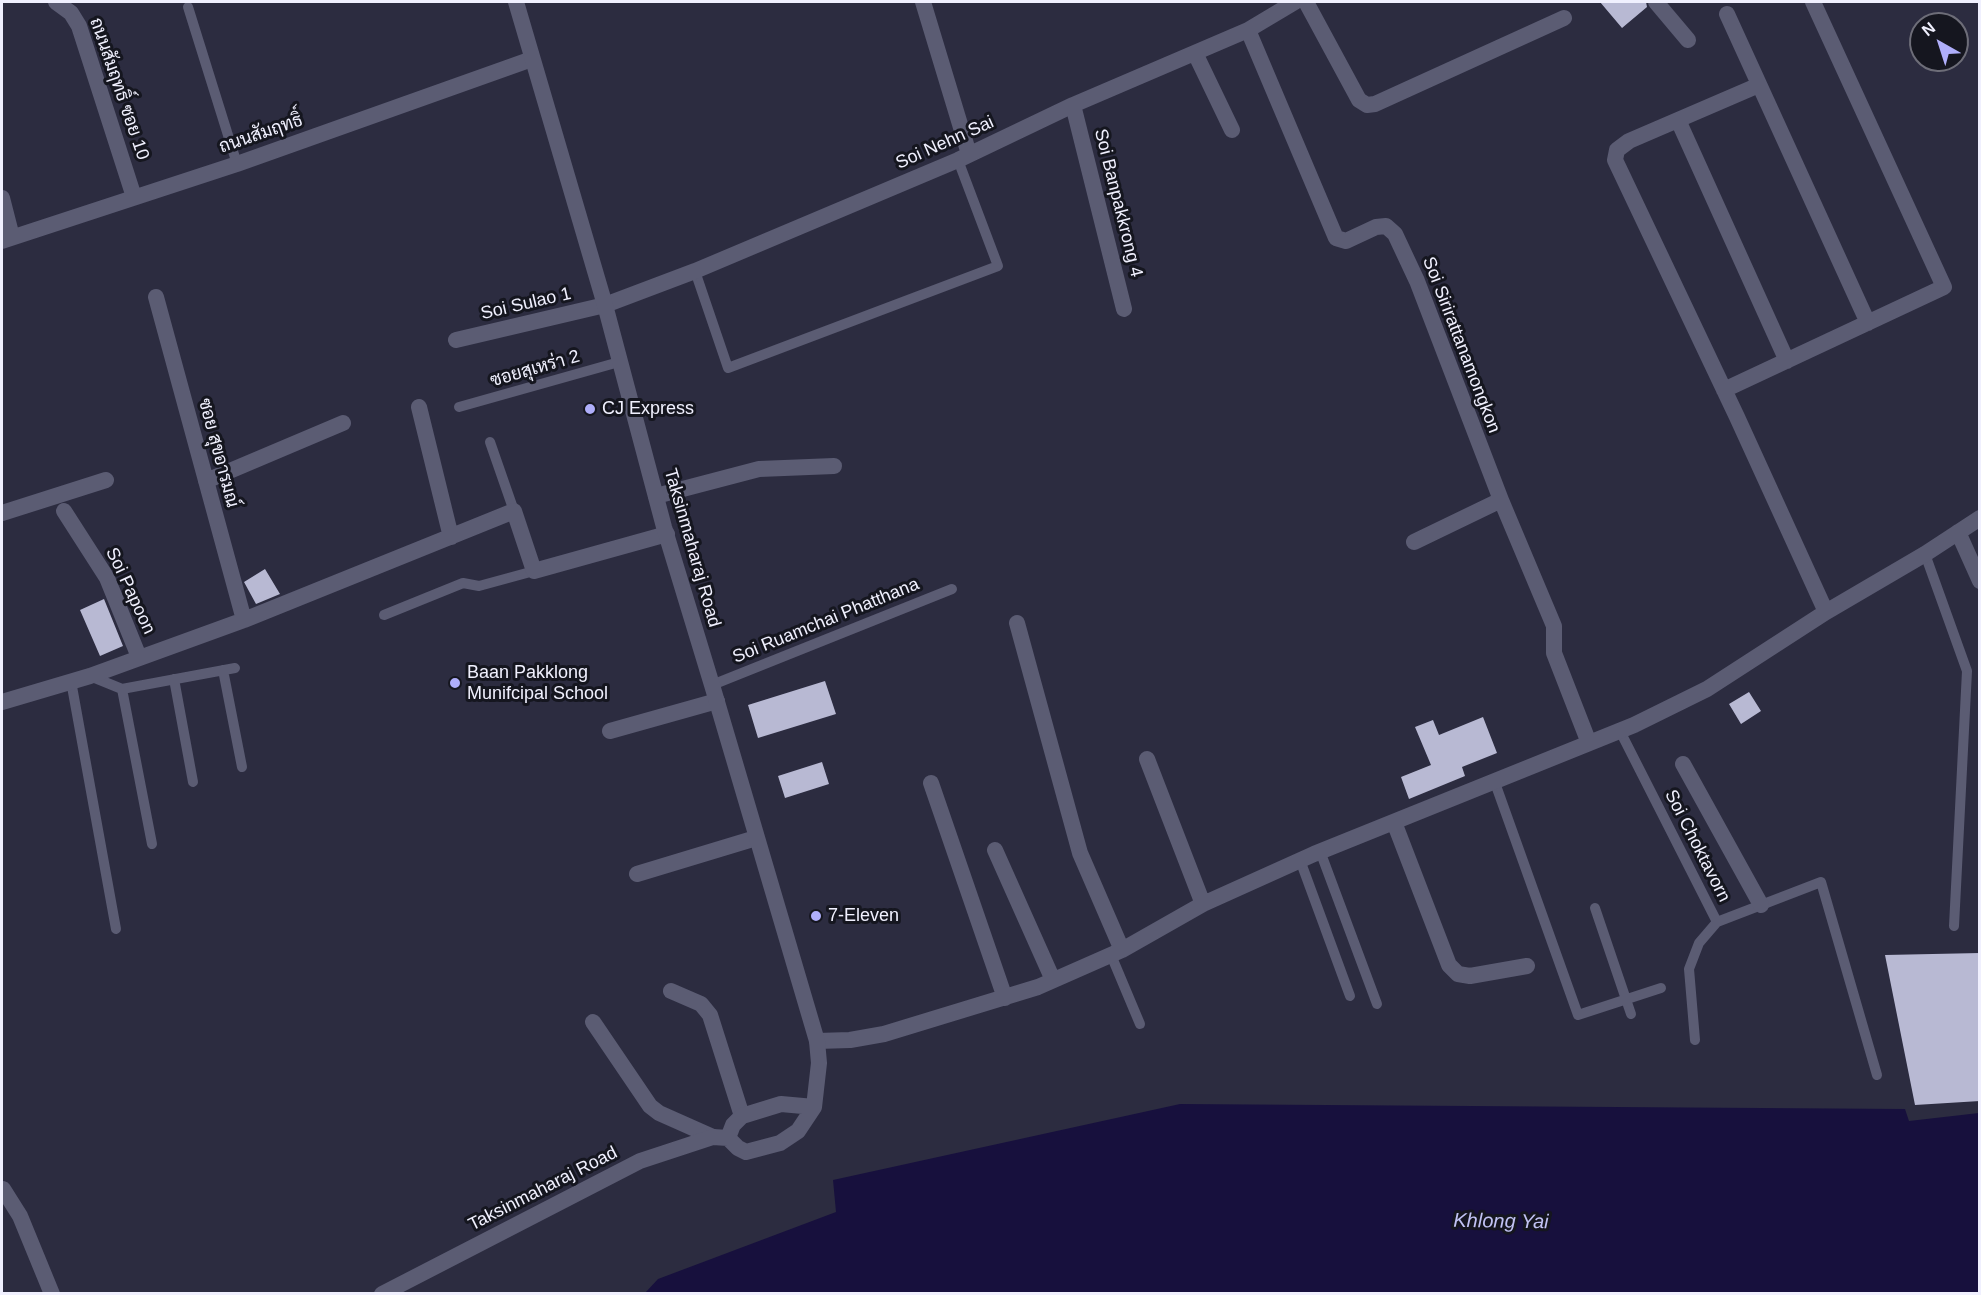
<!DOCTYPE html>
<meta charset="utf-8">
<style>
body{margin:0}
#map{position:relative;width:1981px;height:1295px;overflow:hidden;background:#2c2c40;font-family:Helvetica,sans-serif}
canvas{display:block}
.frame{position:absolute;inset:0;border:3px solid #f0f0fe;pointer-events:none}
.north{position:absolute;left:1909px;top:12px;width:60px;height:60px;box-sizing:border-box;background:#15161f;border:2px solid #6d6d78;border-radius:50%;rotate:321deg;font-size:16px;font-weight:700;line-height:24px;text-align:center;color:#f0f0fe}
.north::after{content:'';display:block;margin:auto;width:21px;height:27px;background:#afaefa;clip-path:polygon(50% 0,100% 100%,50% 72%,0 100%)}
</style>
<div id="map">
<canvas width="1981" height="1295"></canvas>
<div class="frame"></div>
<div class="north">N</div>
</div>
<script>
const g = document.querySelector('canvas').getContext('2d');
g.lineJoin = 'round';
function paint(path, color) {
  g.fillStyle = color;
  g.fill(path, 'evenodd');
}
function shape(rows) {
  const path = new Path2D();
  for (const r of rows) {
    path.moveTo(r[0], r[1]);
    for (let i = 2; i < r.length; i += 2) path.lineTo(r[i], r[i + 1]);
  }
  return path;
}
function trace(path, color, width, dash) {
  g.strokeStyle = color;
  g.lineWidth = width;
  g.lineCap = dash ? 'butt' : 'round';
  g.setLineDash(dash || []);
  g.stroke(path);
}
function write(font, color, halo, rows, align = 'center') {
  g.font = font + ' Helvetica,Sarabun,sans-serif';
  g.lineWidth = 6;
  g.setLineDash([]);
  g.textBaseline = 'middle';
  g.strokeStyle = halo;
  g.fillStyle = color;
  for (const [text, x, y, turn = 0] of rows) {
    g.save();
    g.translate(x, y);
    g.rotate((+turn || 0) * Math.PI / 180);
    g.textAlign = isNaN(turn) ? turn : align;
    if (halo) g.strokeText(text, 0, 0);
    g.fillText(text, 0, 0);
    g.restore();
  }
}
const water = shape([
 [1180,1104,1905,1109,1909,1121,1979,1113,1979,1293,645,1293,658,1279,836,1212,833,1180]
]);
const building = shape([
 [1600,2,1646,2,1647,7,1622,28],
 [265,569,280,594,256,604,244,582],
 [104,599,123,646,100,656,80,610],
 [825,681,836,714,758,738,748,705],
 [1749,692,1761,711,1741,724,1729,704],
 [1483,717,1497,753,1462,767,1465,776,1409,799,1401,777,1431,765,1415,727,1433,720,1439,735],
 [822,762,829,784,785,798,778,776],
 [1980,953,1980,1101,1915,1105,1885,955]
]);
const service = shape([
 [188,7,237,164],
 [695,271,728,368,998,266,958,160],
 [459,407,619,362],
 [490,442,514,511],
 [1925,554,1967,671,1954,926],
 [384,615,463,583,479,586,534,571],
 [223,670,242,767],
 [90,676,122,689,152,844],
 [174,679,193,782],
 [71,681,116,929],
 [712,685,952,589],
 [122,689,235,668],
 [1620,731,1717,922,1821,882,1877,1075],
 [1494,780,1578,1015,1661,988],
 [1320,851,1377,1004],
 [1300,860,1350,996],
 [1595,908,1631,1014],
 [1111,955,1140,1024],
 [1695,1040,1689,969,1699,943,1717,922]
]);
const minor = shape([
 [56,2,71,13,79,26,134,197],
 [923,2,969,154],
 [1306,2,1359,100,1367,105,1375,104,1564,18],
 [1656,2,1688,40],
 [1727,14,1868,323],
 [1248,30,1336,238,1346,241,1376,227,1386,226,1395,234,1417,281,1501,500,1554,626,1554,653,1589,743],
 [1195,53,1232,130],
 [1759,85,1629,141,1617,150,1615,160,1737,417,1826,612],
 [1073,105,1124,309],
 [1678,120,1787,361],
 [2,198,12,237],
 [2,241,237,164,532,59],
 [156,297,244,620],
 [456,340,605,305,695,271,958,160,1073,105,1248,30,1295,2],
 [1724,390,1944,287,1813,2],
 [419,407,451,537],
 [206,481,343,423],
 [656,496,759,469,834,466],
 [64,511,107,578,139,657],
 [2,513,106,480],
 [1958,532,1980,581],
 [1414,542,1501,500],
 [1017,623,1080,853,1122,950],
 [2,702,90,676,244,620,514,511,534,571,667,534],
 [610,731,717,701],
 [1147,759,1203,904],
 [1683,764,1761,905],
 [931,783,1005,998],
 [1394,822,1449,965,1458,974,1470,976,1527,966],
 [995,850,1053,980],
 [637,874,756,838],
 [671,991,701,1004,710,1015,742,1116],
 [593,1022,650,1106,659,1113,713,1137],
 [817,1041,850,1040,884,1034,1038,987,1122,950,1203,904,1314,854,1634,725,1707,689,1826,612,1925,554,1980,518],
 [3,1189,20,1216,52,1294]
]);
const tertiary = shape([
 [728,1138,733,1125,742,1116,781,1104,814,1107],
 [382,1294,640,1161,713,1137,728,1138,738,1148,746,1152,780,1143,798,1131,814,1107,819,1063,817,1041,712,685,664,527,605,305,516,2]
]);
const markers = [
 [590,409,6,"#afaefa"],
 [455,683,6,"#afaefa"],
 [816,916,6,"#afaefa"]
];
const streetNames = [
 ["ถนนสัมฤทธิ์ ซอย 10",119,89,71],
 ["ถนนสัมฤทธิ์",261,134,-19],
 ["Soi Nehn Sai",945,143,-24],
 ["Soi Banpakkrong 4",1118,203,76],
 ["Soi Sulao 1",526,304,-13],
 ["Soi Sirirattanamongkon",1461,345,69],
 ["ซอยสุเหร่า 2",535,369,-16],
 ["ซอย สุขอารมณ์",218,453,75],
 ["Taksinmaharaj Road",692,548,74],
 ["Soi Papoon",130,591,65],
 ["Soi Ruamchai Phatthana",826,621,-22],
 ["Soi Choktavorn",1697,846,63],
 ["Taksinmaharaj Road",543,1189,-27]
];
const poiNames = [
 ["CJ Express",602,409],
 ["Baan Pakklong",467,673],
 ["Munifcipal School",467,694],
 ["7-Eleven",828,916]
];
const waterNames = [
 ["Khlong Yai",1501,1222,1]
];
paint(water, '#17103d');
paint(building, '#b8b9d3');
trace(service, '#5b5c73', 10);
trace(minor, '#5b5c73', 16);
trace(tertiary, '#5b5c73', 16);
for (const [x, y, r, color] of markers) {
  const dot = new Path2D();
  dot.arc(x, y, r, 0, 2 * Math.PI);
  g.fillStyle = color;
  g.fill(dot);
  trace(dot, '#15161f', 2);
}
write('18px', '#f0f0fe', '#15161f', streetNames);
write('18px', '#f0f0fe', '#15161f', poiNames, 'left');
write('italic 20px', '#c1c2f3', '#15161f', waterNames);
</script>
